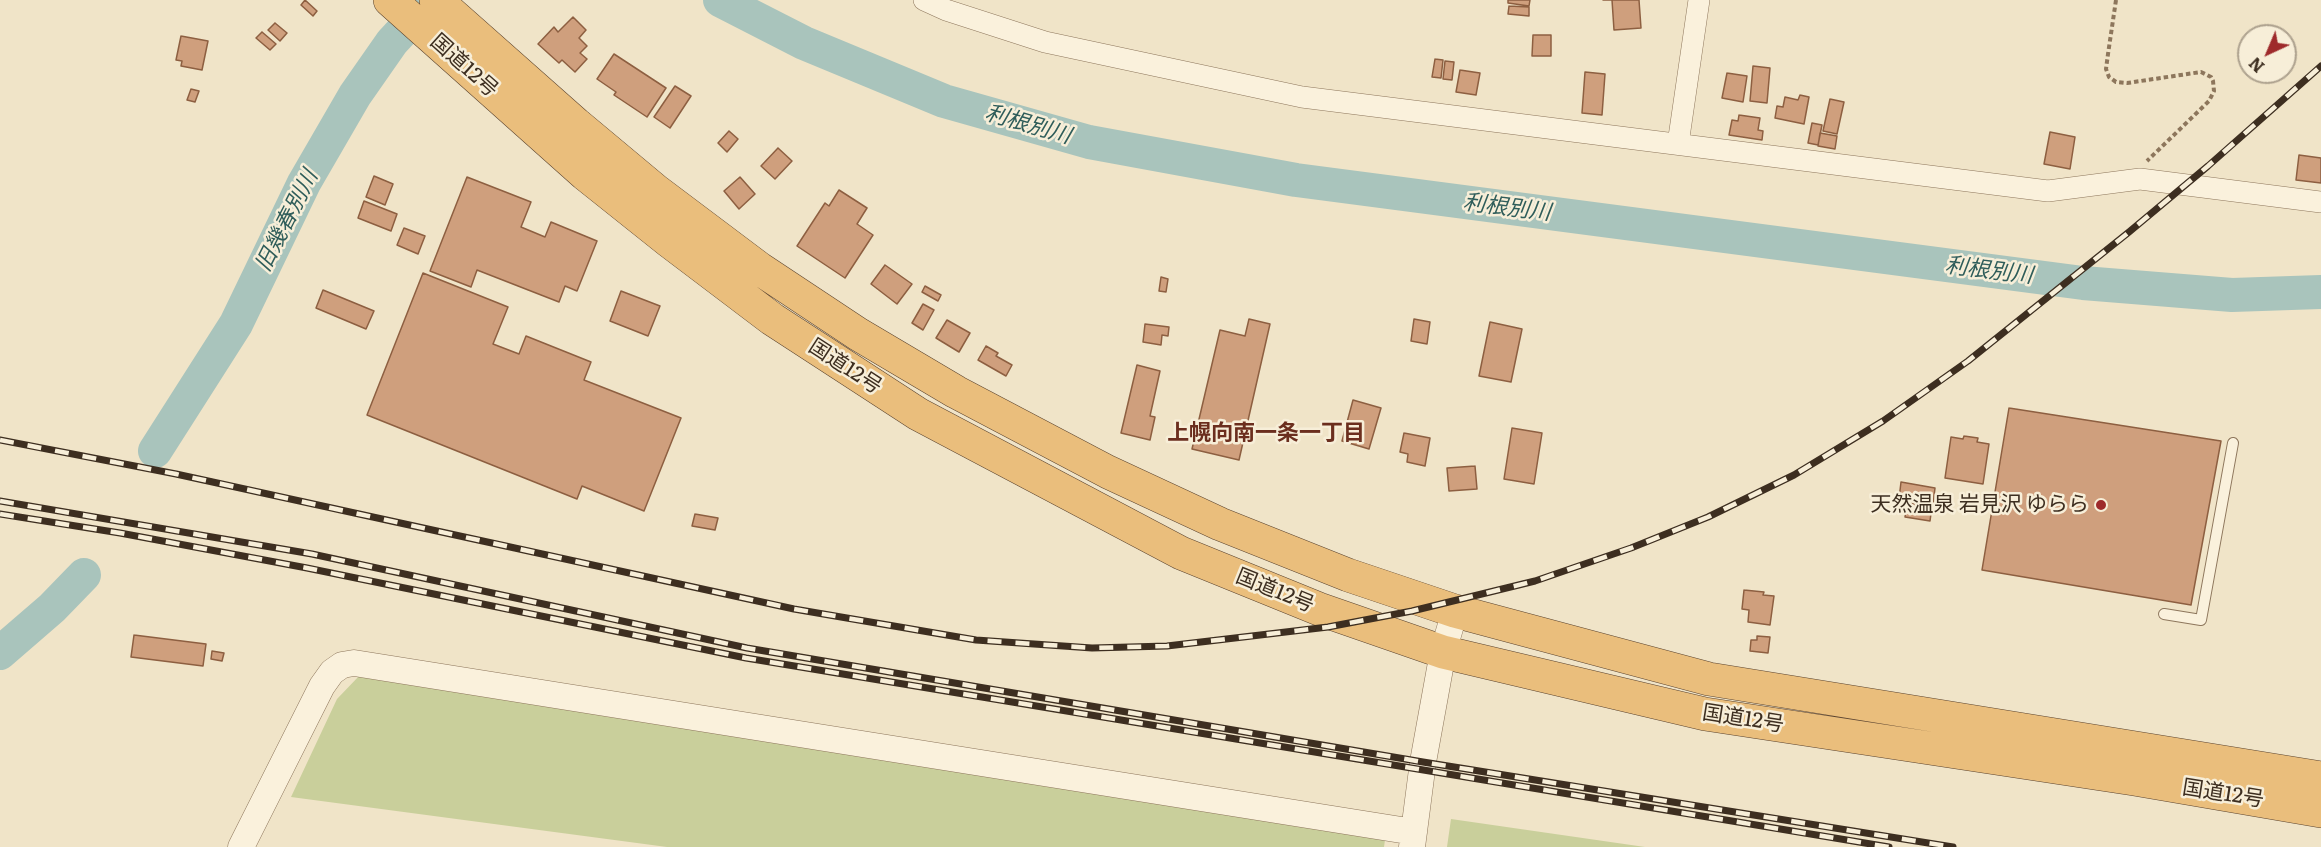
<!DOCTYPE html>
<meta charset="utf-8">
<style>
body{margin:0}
#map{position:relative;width:2321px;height:847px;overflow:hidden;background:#f0e4c8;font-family:Literata,serif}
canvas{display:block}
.north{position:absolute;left:2237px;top:24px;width:60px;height:60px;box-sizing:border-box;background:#f7eed8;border:2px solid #ada18e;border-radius:50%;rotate:224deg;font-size:16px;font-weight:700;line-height:24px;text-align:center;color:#3d2e20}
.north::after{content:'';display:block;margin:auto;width:21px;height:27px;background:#9e2a2b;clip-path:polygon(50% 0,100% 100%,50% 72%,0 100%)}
</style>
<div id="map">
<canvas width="2321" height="847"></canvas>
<div class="north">N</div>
</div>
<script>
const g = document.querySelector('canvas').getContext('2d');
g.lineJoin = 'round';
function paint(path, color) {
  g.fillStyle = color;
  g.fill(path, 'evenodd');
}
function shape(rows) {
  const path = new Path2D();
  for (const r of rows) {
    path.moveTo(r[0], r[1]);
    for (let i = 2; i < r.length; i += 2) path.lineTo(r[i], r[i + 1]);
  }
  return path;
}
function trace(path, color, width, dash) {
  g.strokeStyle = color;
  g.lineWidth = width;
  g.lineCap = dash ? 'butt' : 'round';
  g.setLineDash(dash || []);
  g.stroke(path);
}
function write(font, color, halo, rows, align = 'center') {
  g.font = font + ' Literata,"Noto Sans JP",serif';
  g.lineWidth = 5;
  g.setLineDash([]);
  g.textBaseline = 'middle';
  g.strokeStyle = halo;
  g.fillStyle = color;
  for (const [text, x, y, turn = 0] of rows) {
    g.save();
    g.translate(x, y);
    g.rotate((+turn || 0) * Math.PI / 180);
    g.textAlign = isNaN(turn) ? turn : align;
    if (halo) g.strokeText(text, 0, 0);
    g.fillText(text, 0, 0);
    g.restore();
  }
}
const green = shape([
 [360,675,1385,840,1384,847,667,847,291,797,337,699],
 [1451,819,1645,847,1447,847]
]);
const river = shape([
 [720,0,804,43,944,101,1089,142,1296,180,2083,283,2232,295,2321,292],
 [155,451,236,324,304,183,355,95,392,42,431,0],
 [0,653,52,608,84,575]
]);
const building = shape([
 [305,0,317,11,313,16,301,5,305,0],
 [1508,0,1530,0,1529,6,1508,3,1508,0],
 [1603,0,1639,0,1641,28,1614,30,1612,0,1603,0],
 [1509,6,1529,7,1529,16,1508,14,1509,6],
 [573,17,586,30,579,38,587,46,580,53,587,59,575,72,562,60,559,63,538,44,554,27,558,32,573,17],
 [275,23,287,33,280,41,268,30,275,23],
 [262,32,276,44,270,50,256,38,262,32],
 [1533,35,1551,35,1551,56,1532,56,1533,35],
 [181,36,208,41,202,70,181,66,182,61,176,60,181,36],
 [614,54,666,88,647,117,614,95,616,92,597,79,614,54],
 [1435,59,1443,60,1441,78,1432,77,1435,59],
 [1445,61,1454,62,1452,80,1443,79,1445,61],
 [1753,66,1770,68,1767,103,1750,101,1753,66],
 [1460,70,1480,73,1476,95,1456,92,1460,70],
 [1585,72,1605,74,1602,115,1582,113,1585,72],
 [1727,73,1747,76,1743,102,1722,98,1727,73],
 [675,86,691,96,670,128,654,117,675,86],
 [191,89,199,91,195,102,187,100,191,89],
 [1800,95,1809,97,1804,124,1775,118,1777,106,1783,107,1785,97,1798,100,1800,95],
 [1830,99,1844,102,1837,134,1823,131,1830,99],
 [1739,115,1760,118,1758,130,1763,131,1762,140,1729,135,1732,120,1738,121,1739,115],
 [1812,123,1822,125,1818,145,1808,143,1812,123],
 [729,131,738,139,727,152,718,143,729,131],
 [2050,132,2075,137,2070,169,2044,164,2050,132],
 [1820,133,1837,136,1835,149,1818,146,1820,133],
 [778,148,792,161,775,179,761,166,778,148],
 [2299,155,2321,158,2321,183,2296,180,2299,155],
 [374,176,393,184,385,205,366,197,374,176],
 [467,177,531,202,521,227,545,237,551,222,597,241,577,291,565,286,559,302,477,270,471,287,430,271,467,177],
 [740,177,755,194,739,209,724,191,740,177],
 [839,190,867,208,857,224,873,235,845,278,797,246,825,203,829,206,839,190],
 [364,201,397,214,391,231,358,218,364,201],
 [404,228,425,236,418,254,397,245,404,228],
 [885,265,912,284,897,304,871,284,885,265],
 [423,273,508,307,493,344,519,354,526,336,591,362,584,380,681,418,644,511,582,486,577,499,367,415,423,273],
 [1161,277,1168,279,1166,292,1159,291,1161,277],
 [925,286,941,295,938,301,922,292,925,286],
 [323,290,374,311,366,329,316,308,323,290],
 [621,291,660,306,648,336,610,321,621,291],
 [923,304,934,310,923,330,912,323,923,304],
 [1249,319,1270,324,1239,460,1192,449,1220,330,1245,336,1249,319],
 [1414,319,1430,322,1427,344,1411,341,1414,319],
 [947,320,970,333,959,352,936,338,947,320],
 [1490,322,1522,329,1511,382,1479,376,1490,322],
 [1145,324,1169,327,1168,336,1162,335,1161,345,1143,342,1145,324],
 [986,346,998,353,996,356,1012,365,1006,376,978,360,986,346],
 [1137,365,1160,371,1150,416,1155,417,1150,440,1121,433,1137,365],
 [1353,400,1381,408,1369,449,1342,441,1353,400],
 [2009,408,2221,441,2191,605,1982,570,2009,408],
 [1512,428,1542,433,1534,484,1504,479,1512,428],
 [1404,433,1430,438,1425,466,1407,462,1408,454,1400,452,1404,433],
 [1964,436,1978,438,1977,442,1989,444,1983,484,1945,478,1951,437,1963,439,1964,436],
 [1475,466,1477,489,1449,491,1447,468,1475,466],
 [1901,482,1935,488,1933,505,1899,499,1901,482],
 [1907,503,1932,506,1930,521,1905,517,1907,503],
 [695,514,718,518,715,530,692,526,695,514],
 [1744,590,1764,592,1763,595,1774,596,1770,625,1748,622,1749,610,1742,609,1744,590],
 [134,635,206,644,203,666,131,657,134,635],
 [1757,636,1770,637,1768,653,1750,651,1751,640,1757,640,1757,636],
 [212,651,224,653,222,661,211,659,212,651]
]);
const path = shape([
 [2116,0,2108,54,2106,69,2109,77,2116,82,2127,83,2201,72,2211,77,2213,81,2214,91,2209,101,2147,161]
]);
const service = shape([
 [2164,614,2201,620,2233,443]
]);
const minor = shape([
 [924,0,946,10,1045,42,1302,97,2048,191,2140,179,2321,202],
 [1678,144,1699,0]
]);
const tertiary = shape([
 [241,847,322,686,332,672,342,665,354,663,1414,832],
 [1412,847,1423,762,1443,652,1455,611]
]);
const trunk = shape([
 [390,0,585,174,669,241,772,319,918,414,1181,553,1319,609,1443,652,1705,714,2134,779,2321,811],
 [436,0,576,124,655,190,760,269,858,334,956,392,1108,472,1220,524,1348,575,1455,611,1709,679,2321,778]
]);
const rail = shape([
 [0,440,176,474,794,609,976,640,1092,648,1167,646,1328,627,1412,611,1535,581,1631,548,1708,517,1794,475,1883,421,1968,361,2129,232,2208,166,2321,66],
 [0,501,312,554,747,648,1423,762,1953,847],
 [0,514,120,533,307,568,746,658,1889,847]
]);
const markers = [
 [2101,505,6,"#9e2a2b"]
];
const streetNames = [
 ["国道12号",464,66,42],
 ["国道12号",845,367,33],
 ["国道12号",1275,591,22],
 ["国道12号",1743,719,9],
 ["国道12号",2223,794,9]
];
const poiNames = [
 ["天然温泉 岩見沢 ゆらら",2089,505]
];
const waterNames = [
 ["利根別川",1028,125,16],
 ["利根別川",1507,208,7],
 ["旧幾春別川",287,221,-63],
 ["利根別川",1989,271,7]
];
const neighbourhoodNames = [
 ["上幌向南一条一丁目",1266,434]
];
paint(green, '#c9cf9b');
trace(river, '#a9c4bc', 34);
paint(building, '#cf9f7d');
trace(building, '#8d5f41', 1.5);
trace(service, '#8d765c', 12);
trace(minor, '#8d765c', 22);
trace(tertiary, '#8d765c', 27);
trace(trunk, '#5b4430', 34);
trace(path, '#8d765c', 4, [4.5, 3]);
trace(service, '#faf1dc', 10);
trace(minor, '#faf1dc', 21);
trace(tertiary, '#faf1dc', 26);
trace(trunk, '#eabe7c', 33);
trace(rail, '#3d2e20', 7);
trace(rail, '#f7eed8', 4.5, [14]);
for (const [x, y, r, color] of markers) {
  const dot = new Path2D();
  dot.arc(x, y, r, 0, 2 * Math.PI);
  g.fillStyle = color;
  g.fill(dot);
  trace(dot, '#f7eed8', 2);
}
write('21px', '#3d2e20', '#f7eed8', streetNames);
write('21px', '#3d2e20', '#f7eed8', poiNames, 'right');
write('italic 22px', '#2f5d5a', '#f7eed8', waterNames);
write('bold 22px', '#6b2e1e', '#f7eed8', neighbourhoodNames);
</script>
